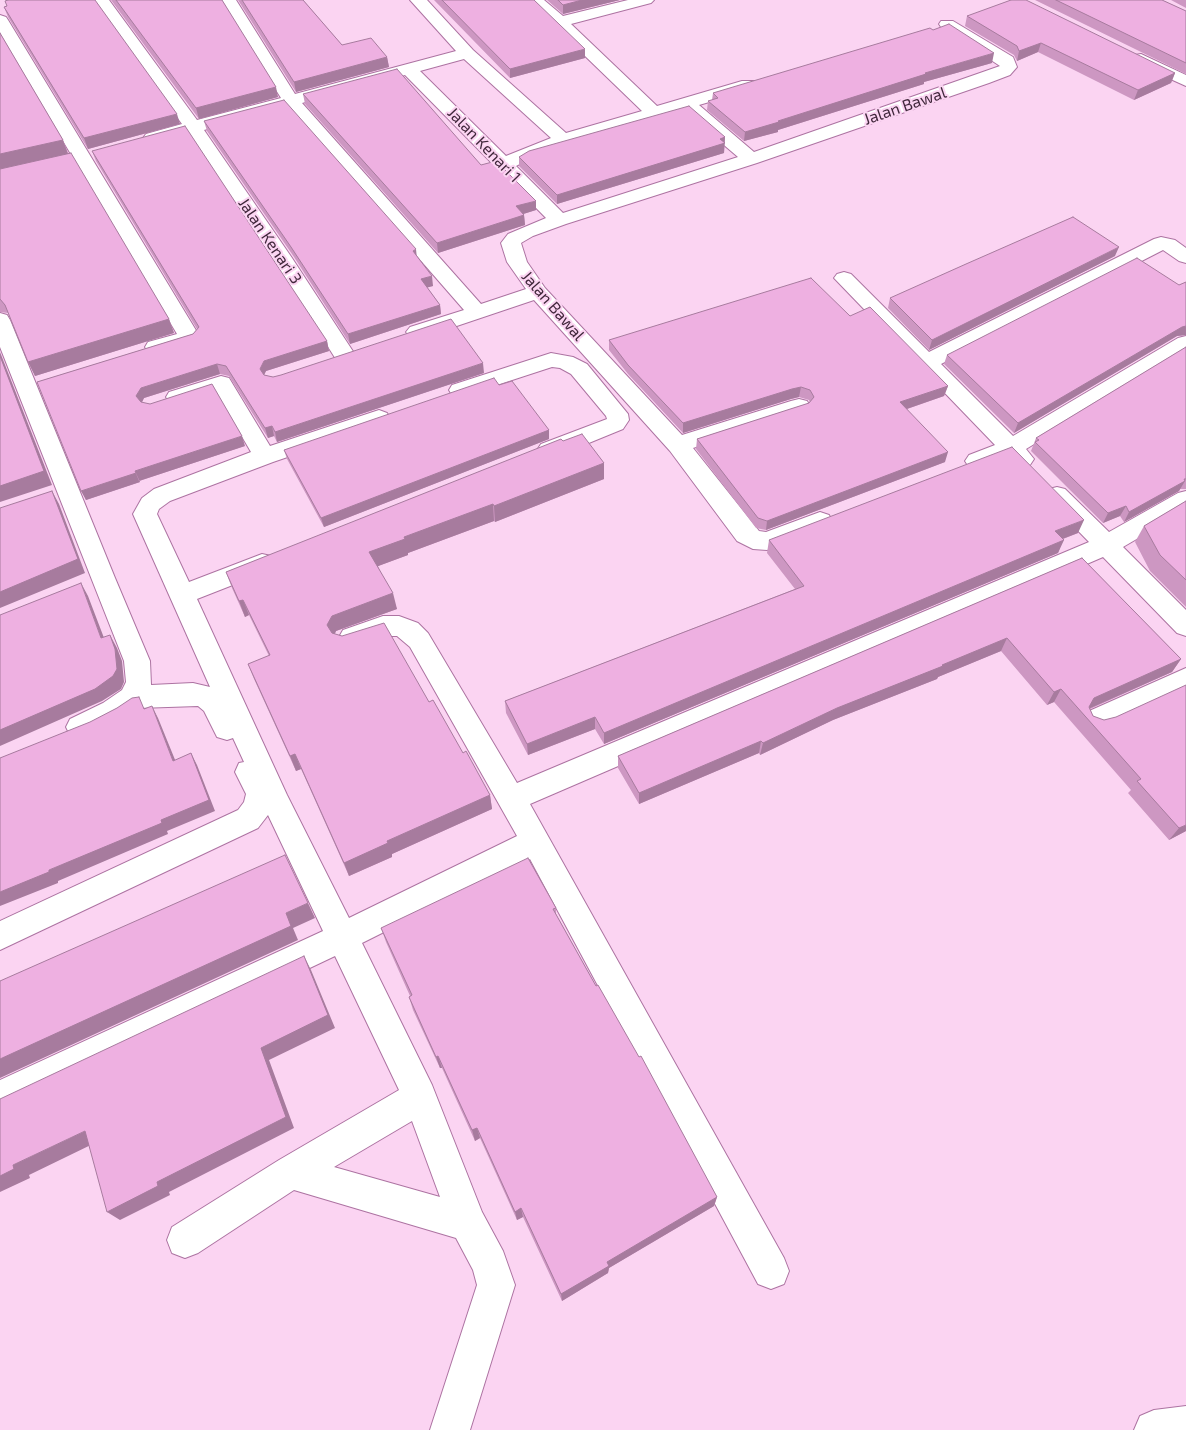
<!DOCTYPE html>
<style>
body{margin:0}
canvas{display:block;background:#fbd4f2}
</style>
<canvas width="1186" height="1430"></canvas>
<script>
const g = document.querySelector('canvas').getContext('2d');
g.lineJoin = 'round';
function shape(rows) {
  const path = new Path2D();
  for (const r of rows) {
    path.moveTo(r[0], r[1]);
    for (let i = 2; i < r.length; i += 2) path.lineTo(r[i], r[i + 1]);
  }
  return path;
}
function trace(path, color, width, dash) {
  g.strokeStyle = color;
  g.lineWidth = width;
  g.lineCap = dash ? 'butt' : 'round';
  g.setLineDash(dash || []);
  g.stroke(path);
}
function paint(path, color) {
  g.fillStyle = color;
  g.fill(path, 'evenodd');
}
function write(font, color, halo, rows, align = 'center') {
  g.font = font + ' "Exo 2",sans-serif';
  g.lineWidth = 4;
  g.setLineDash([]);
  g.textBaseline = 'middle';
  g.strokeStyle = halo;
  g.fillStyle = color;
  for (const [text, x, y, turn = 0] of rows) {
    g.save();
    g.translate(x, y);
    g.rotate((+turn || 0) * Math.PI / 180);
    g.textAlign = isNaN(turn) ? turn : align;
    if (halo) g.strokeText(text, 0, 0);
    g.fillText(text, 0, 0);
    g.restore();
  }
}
const minor = shape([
 [93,0,109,0,197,120,281,98,220,0,236,0,295,94,456,51,410,0,427,0,473,50,566,133,642,111,527,0,544,0,563,16,628,0,654,0,651,3,571,24,657,106,742,81,754,81,756,85,754,89,699,105,754,152,1000,66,941,27,939,24,941,21,953,21,1013,57,1017,67,1010,75,989,83,757,163,566,224,533,236,521,243,527,262,545,288,682,435,791,401,799,399,807,401,810,406,807,411,693,448,759,531,766,532,820,512,829,515,832,521,829,527,776,547,767,550,753,549,737,541,670,451,534,300,424,337,417,339,410,337,406,332,410,327,464,310,287,107,204,130,292,258,356,356,353,361,345,363,337,361,272,258,189,134,152,143,146,142,143,138,146,134,182,124,93,0],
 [464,59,551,138,506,156,420,71,464,59],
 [405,75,546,218,508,234,501,243,507,262,526,289,481,304,302,103,405,75],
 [683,110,738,157,563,213,516,166,535,156,569,144,683,110],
 [0,15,6,17,8,20,200,337,196,342,156,354,148,352,145,347,148,342,177,334,0,34,0,15],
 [1141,54,1186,75,1186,86,1135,63,1133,59,1135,55,1141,54],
 [1161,237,1175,240,1186,248,1186,263,1179,261,1163,250,941,364,1013,436,1178,338,1186,336,1186,352,1026,449,1034,459,1030,465,1022,467,1014,465,1007,458,977,469,969,467,965,461,969,455,995,445,834,278,837,274,844,272,851,274,929,352,1154,239,1161,237],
 [0,313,7,315,10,320,115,578,150,661,151,685,193,683,210,687,133,514,142,498,154,489,251,452,216,392,177,404,169,402,166,397,169,392,221,376,229,378,270,446,379,410,387,413,390,418,387,423,273,462,170,501,159,509,157,514,189,582,262,554,271,556,274,563,271,570,197,599,287,795,349,918,517,836,410,647,397,636,384,636,352,647,343,644,339,637,343,630,383,616,399,616,418,623,428,633,517,783,1089,542,1049,501,1045,495,1049,489,1057,487,1065,489,1109,532,1178,493,1186,491,1186,510,1123,547,1186,610,1186,636,1177,633,1103,557,530,804,784,1258,789,1271,784,1284,771,1289,758,1284,530,859,362,943,432,1085,482,1212,503,1251,515,1285,470,1430,430,1430,477,1285,473,1270,456,1238,294,1190,198,1253,185,1258,172,1253,167,1240,172,1227,279,1160,399,1090,335,956,0,1115,0,1080,323,931,268,815,258,828,0,950,0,921,238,810,244,802,246,794,235,772,239,763,244,762,233,738,227,740,217,737,204,711,198,706,138,708,123,719,90,735,80,738,70,735,66,727,70,719,103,703,122,690,126,682,124,661,0,347,0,313],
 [412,1121,440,1197,334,1167,412,1121],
 [551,353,573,357,587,364,628,414,629,420,623,429,557,456,549,458,541,456,537,450,541,444,607,419,606,416,571,374,560,368,552,367,460,397,452,395,449,390,452,385,551,353],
 [1186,668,1186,691,1107,728,1097,731,1087,728,1083,720,1087,712,1186,668],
 [1186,1406,1186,1430,1134,1430,1140,1416,1154,1410,1186,1406]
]);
const wall = shape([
 [111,0,222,0,278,97,199,119],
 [238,0,303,0,342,45,387,57,389,67,296,92],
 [434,0,534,0,585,58,510,78],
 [547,0,620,0,563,14],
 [1035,0,1162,0,1186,11,1186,74],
 [1171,0,1186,0,1186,8],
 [5,1,180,124,88,149,8,17,4,7,7,6],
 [967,16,1175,73,1171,83,1134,100,1038,52,1017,61,1014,55,965,26],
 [0,33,63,140,68,153,169,319,174,333,35,376,9,316,8,313,0,312],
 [992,63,924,82,924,84,778,130,778,132,744,141,707,110,708,101,712,100,713,93],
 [303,94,481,165,536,210,523,214,524,215,525,225,438,253,305,104],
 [204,121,417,256,433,286,427,287,440,305,441,314,350,344,294,257,207,131],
 [725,137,724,153,557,204,519,166,519,157],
 [92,151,327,341,329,351,266,371,264,375,273,377,484,373,277,442,274,436,268,438,229,376,220,374,144,398,142,402,245,446,139,481,140,482,86,500,37,382,193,334,197,329,96,161],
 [1115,256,929,350,888,308,890,298],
 [1186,282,1186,335,1177,336,1014,433,944,364,947,355,1179,285],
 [850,316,948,386,944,396,907,409,945,462,766,530,756,528,696,449,697,439,810,403,809,400,799,397,791,399,683,433,628,374,609,350,609,340],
 [1186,347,1186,489,1180,489,1179,491,1124,522,1120,516,1103,523,1031,451,1036,438],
 [499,385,549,430,549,439,324,527,287,459,284,450],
 [563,441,604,463,604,479,495,522,494,521,408,553,408,555,378,566,397,609,336,631,335,634,429,702,490,795,492,809,392,854,392,857,349,876,301,769,296,771,254,679,248,664,269,656,249,615,245,617,232,588,226,572],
 [1186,501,1186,607,1150,571,1135,542,1144,526],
 [1078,533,1063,539,1058,553,604,744,595,729,528,755,506,713,505,701,795,589,767,553,769,540],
 [1082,558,1181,659,1172,672,1090,709,1093,716,1186,831,1169,840,1128,793,1131,790,1054,702,1047,705,1001,651,938,677,937,679,833,720,760,755,759,753,639,804,618,768,618,756],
 [556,908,556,914,596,986,717,1197,714,1206,609,1268,608,1273,562,1301,523,1217,517,1220,480,1138,475,1141,442,1068,440,1068,413,1010,409,997,410,996,386,942,381,928]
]);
const shadedWall = shape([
 [582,0,620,0,563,14,563,5],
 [1041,43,1038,52,1017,61,1019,51],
 [585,49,585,58,510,78,510,69],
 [994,53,992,63,924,82,924,84,778,130,778,132,744,141,745,132,925,73],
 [387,57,389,67,296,92,294,82],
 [1175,73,1171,83,1134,100,1138,90],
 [276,87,278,97,199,119,196,108],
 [177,114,180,124,88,149,84,138],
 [725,137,724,153,557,204,557,195],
 [63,140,68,154,0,169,0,154],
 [536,201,536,210,517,216,516,206],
 [524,215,525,225,438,253,437,243],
 [1119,247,1115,256,929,350,932,340],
 [416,249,417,259,413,251],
 [432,276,433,286,422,289,421,279],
 [440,305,441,314,350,344,348,334],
 [169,319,174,333,35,376,28,362],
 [1186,326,1186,335,1177,336,1014,433,1018,423,1182,327],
 [327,341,329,351,266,371,262,379,260,369,264,361],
 [0,352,52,485,0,502],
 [483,363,484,373,277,442,275,432],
 [217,364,220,374,144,398,140,406,136,396,141,388],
 [948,386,944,396,898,412,900,402],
 [801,387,799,397,791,399,683,433,683,423,792,389],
 [272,426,274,436,268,438,265,428],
 [549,430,549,439,324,527,321,518],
 [242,436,245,446,139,481,135,471],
 [948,452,945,462,766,530,767,521],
 [604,463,604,479,495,522,494,506],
 [136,473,140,482,86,500,81,491],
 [1185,481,1179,491,1124,522,1129,512],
 [52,491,59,504,85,573,0,608,0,592],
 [493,504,494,521,408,553,408,555,373,568,369,552,404,537],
 [1126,506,1120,516,1103,523,1108,513],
 [1084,520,1078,533,1049,544,1055,531],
 [1064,540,1058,553,604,744,604,733],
 [81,583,88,596,109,651,101,638],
 [393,593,397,609,336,631,331,641,327,625,332,616],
 [243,600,249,615,245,617,239,601],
 [110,635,117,648,122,661,124,682,121,689,102,701,0,746,0,730],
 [1007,638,1001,651,938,677,937,679,833,720,760,755,763,743,837,708],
 [1181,659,1172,672,1086,710,1094,698],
 [1061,689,1054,702,1047,705,1054,692],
 [152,706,158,718,180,772,173,761],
 [595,717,595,729,528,755,527,744],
 [761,741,759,753,639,804,639,793],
 [191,753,197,765,215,811,167,831,168,834,58,881,58,883,0,906,0,892,161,820],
 [295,754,301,769,296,771,290,756],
 [490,795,492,809,392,854,392,857,349,876,344,863,387,841],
 [1186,825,1186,831,1169,840,1179,828],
 [308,903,315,918,293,928,298,940,0,1078,0,1059,286,913],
 [304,956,311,970,335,1028,269,1060,294,1128,169,1192,170,1195,120,1220,107,1212,157,1182,261,1048],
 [438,1056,442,1068,440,1068,436,1057],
 [477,1128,480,1138,475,1141,472,1130],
 [85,1131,99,1141,29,1175,30,1178,0,1192,0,1176,13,1165],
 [717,1197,714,1206,609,1268,608,1273,562,1301,561,1294,607,1262],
 [521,1208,523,1217,517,1220,515,1212]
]);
const building = shape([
 [8,0,95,0,177,114,84,138,4,7,7,6,5,1,8,0],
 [116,0,222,0,276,87,196,108,116,0],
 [242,0,303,0,342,45,371,38,387,57,294,82,242,0],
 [442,0,534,0,585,49,510,69,442,0],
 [558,0,582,0,563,5,558,0],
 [1011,0,1026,0,1175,73,1138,90,1041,43,1019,51,1017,46,967,16,1011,0],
 [1056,0,1162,0,1186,11,1186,63,1056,0],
 [949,24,994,53,925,73,926,74,778,121,779,122,745,132,708,101,718,98,713,93,930,28,933,30,949,24],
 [0,33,63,140,0,154,0,33],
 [397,69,481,165,496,161,536,201,516,206,524,215,437,243,303,94,397,69],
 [284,100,416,249,413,251,432,276,421,279,440,305,348,334,291,247,204,121,284,100],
 [689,106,725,137,720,139,725,143,557,195,519,157,529,151,689,106],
 [185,126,327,341,264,361,260,369,264,375,273,377,281,375,451,319,483,363,275,432,272,426,265,428,226,366,217,364,141,388,136,396,141,402,150,404,212,384,242,436,135,471,136,473,81,491,37,382,193,334,199,327,92,151,185,126],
 [71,153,169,319,28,362,5,305,0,299,0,169,71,153],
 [1073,217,1119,247,932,340,890,298,966,264,1073,217],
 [1137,258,1179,285,1186,282,1186,326,1182,327,1018,423,947,355,1137,258],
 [811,278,850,316,870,307,948,386,900,402,948,452,767,521,758,518,697,439,809,403,814,397,810,390,801,387,792,389,683,423,628,365,609,340,811,278],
 [1186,347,1186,479,1184,479,1185,481,1129,512,1126,506,1108,513,1035,442,1039,440,1036,438,1186,347],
 [0,356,44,471,0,486,0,356],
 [494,378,499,385,512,381,549,430,321,518,284,450,494,378],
 [582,434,604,463,494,506,493,504,404,537,405,539,369,552,393,593,332,616,327,625,332,633,342,636,384,623,429,702,433,700,463,753,466,751,490,795,387,841,388,843,344,863,295,754,290,756,248,664,270,655,243,600,239,601,226,572,561,439,563,441,582,434],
 [1012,447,1084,520,1055,531,1064,540,604,733,595,717,527,744,505,701,804,586,769,540,1012,447],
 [52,491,78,559,0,592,0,508,52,491],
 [1186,501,1186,580,1160,555,1144,526,1186,501],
 [1082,558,1181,659,1094,698,1089,707,1093,716,1104,720,1116,717,1186,685,1186,825,1179,828,1137,781,1141,779,1061,689,1054,692,1007,638,942,665,943,666,837,708,763,743,761,741,639,793,618,756,1082,558],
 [81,583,101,638,110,635,115,649,117,669,113,676,95,689,0,730,0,615,81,583],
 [139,697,144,709,152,706,173,761,191,753,209,800,161,820,162,823,49,870,49,872,0,892,0,758,90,722,117,708,132,698,139,697],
 [285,855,308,903,286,913,291,926,0,1059,0,981,285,855],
 [528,858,556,908,553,909,596,986,598,985,639,1057,641,1056,717,1197,607,1262,609,1266,561,1294,521,1208,515,1212,477,1128,472,1130,438,1056,436,1057,409,997,412,995,381,928,528,858],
 [304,956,328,1015,261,1048,286,1117,157,1182,158,1186,107,1212,85,1131,13,1165,14,1169,0,1176,0,1099,304,956]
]);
const farStreetnames = [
 ["Jalan Bawal",905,106,-19],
 ["Jalan Kenari 1",484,145,46],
 ["Jalan Kenari 3",270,241,56],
 ["Jalan Bawal",553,306,49]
];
trace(minor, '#ad73a2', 2);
paint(minor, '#fff');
paint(wall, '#cd97c2');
paint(shadedWall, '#a77b9e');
paint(building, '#eeb0e1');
trace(building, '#a77b9e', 1);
write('16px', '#40273b', '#fbd4f2', farStreetnames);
</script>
